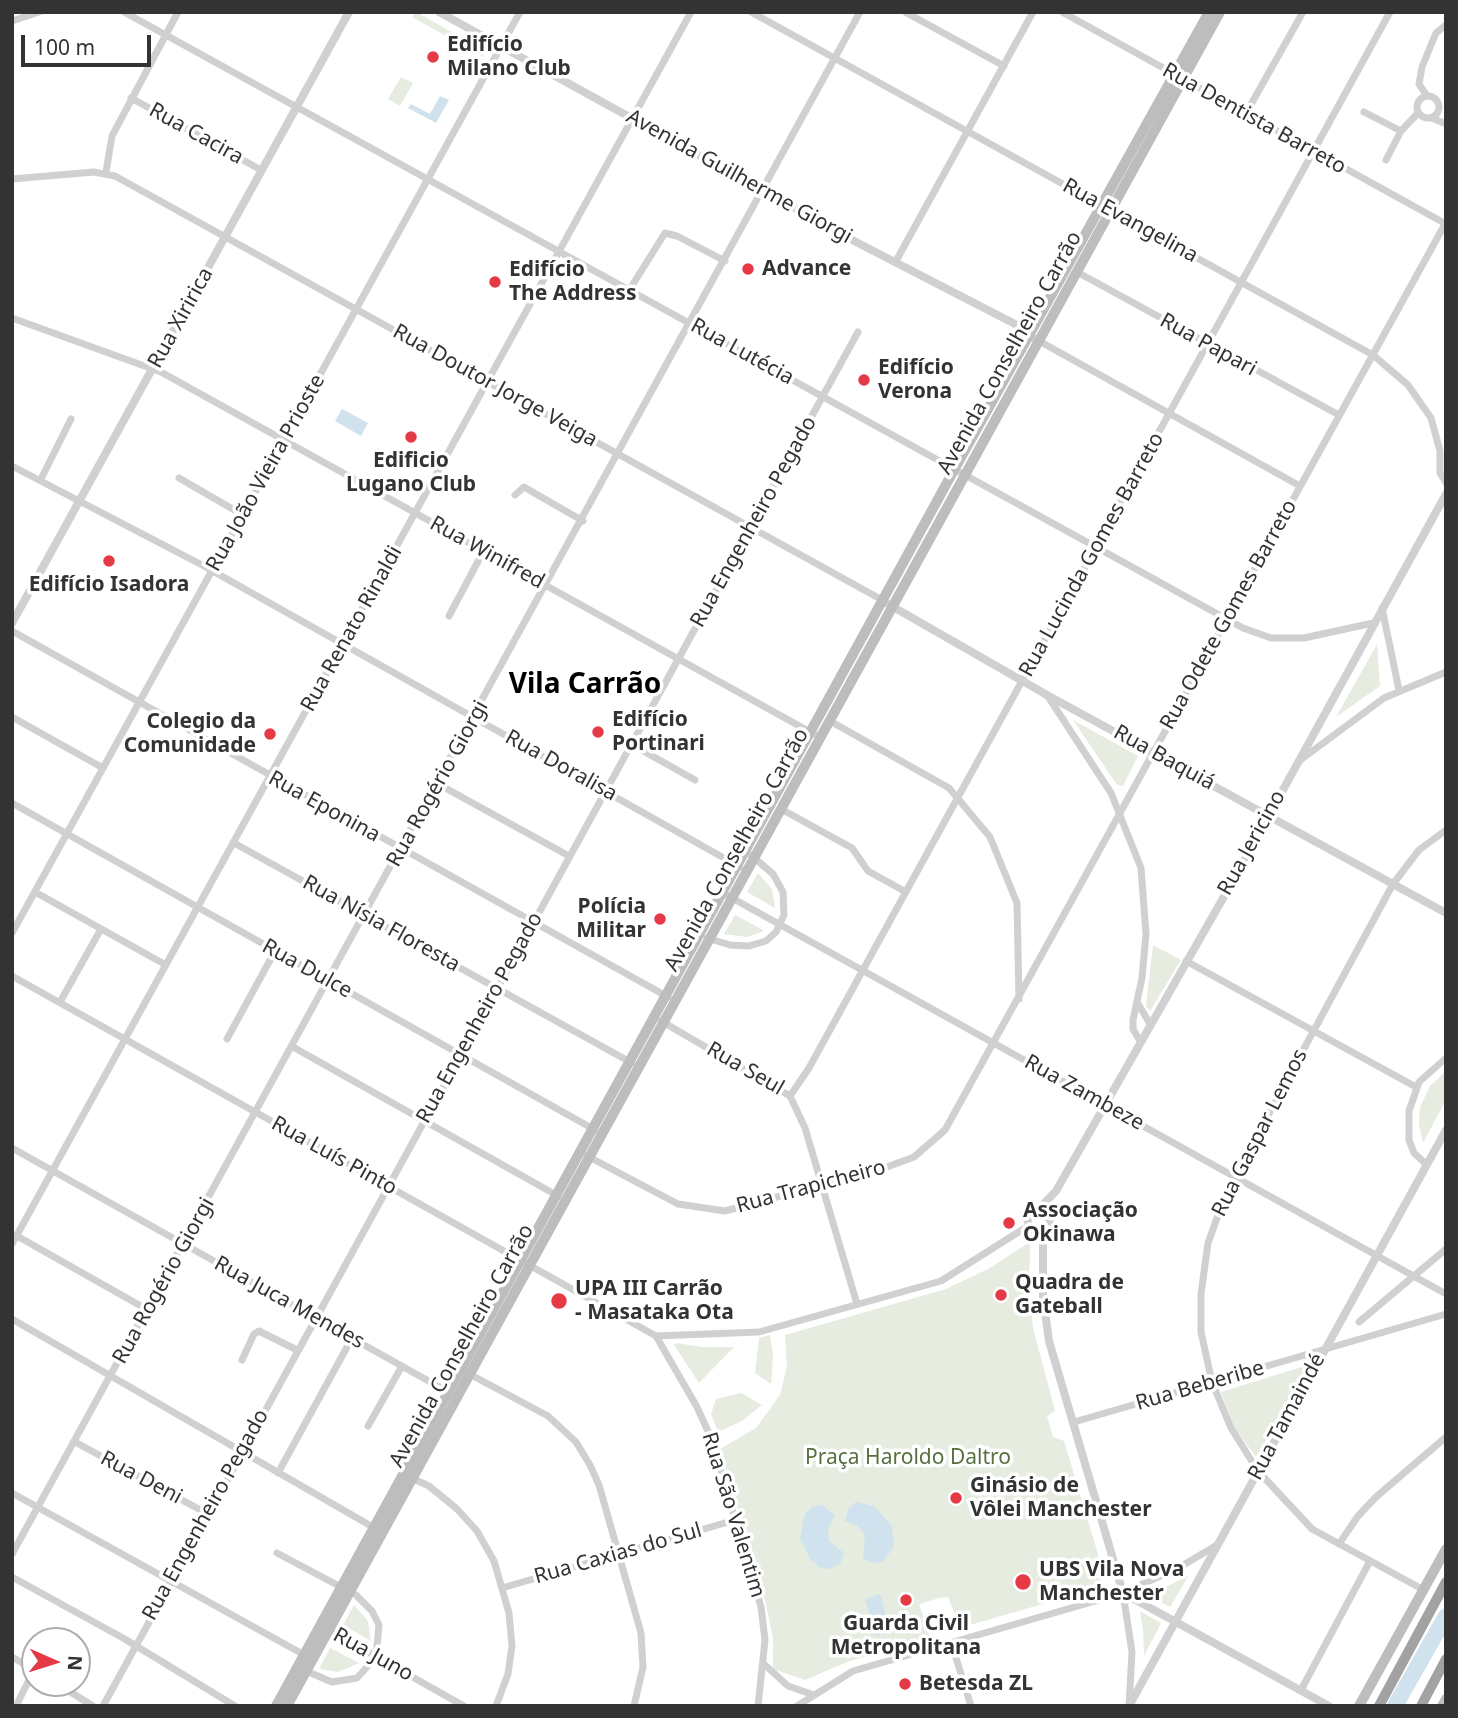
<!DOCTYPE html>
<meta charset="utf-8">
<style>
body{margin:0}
#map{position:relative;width:1458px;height:1718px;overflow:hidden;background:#fff;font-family:"Noto Sans",sans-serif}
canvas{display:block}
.frame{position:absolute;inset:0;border:14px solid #333;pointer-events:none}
.north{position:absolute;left:21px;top:1627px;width:70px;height:70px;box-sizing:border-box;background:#fff;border:2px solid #adadad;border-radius:50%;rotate:93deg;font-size:19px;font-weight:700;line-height:28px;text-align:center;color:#333}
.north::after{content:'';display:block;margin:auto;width:24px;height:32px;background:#e63946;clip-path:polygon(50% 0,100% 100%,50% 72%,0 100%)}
.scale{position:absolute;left:21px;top:35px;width:130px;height:32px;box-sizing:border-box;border:4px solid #333;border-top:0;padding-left:9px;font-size:21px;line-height:24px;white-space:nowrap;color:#333;-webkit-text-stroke:5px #fff;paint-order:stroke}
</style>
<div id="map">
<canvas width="1458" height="1718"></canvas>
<div class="frame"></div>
<div class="north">N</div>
<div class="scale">100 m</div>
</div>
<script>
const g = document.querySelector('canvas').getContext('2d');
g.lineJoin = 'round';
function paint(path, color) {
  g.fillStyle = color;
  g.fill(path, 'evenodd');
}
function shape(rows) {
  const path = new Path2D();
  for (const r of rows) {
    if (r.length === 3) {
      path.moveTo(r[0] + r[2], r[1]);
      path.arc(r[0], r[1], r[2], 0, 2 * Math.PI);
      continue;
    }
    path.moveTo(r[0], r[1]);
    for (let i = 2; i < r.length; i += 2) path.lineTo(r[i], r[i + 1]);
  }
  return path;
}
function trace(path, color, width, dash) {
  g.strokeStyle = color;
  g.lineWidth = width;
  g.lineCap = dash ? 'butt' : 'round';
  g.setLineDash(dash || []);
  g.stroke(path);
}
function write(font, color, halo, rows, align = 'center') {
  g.font = font + ' "Noto Sans",sans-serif';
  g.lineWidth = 7;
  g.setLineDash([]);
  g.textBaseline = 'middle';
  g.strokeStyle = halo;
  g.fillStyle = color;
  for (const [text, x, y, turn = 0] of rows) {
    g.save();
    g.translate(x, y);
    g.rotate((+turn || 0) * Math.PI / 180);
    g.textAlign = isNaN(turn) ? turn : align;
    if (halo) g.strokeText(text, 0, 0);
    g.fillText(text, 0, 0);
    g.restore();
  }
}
const green = shape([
 [416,12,482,49,484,57,412,17],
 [401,77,413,83,400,106,388,99],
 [1377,644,1380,686,1336,717,1357,680],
 [1073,720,1138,756,1123,786,1117,785],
 [758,873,772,889,775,908,747,892],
 [735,915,763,930,764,931,747,937,724,934],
 [1153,945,1181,960,1150,1011,1146,1006],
 [1446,1071,1446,1100,1423,1143,1419,1125,1420,1107,1430,1086],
 [1030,1242,1029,1287,1033,1328,1055,1411,1047,1416,1053,1437,1064,1441,1103,1571,1101,1584,1063,1598,960,1628,948,1597,939,1598,919,1604,930,1637,847,1662,805,1680,773,1669,773,1638,766,1604,720,1449,756,1428,780,1395,787,1366,785,1335,946,1289,990,1268],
 [770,1335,773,1356,771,1384,755,1373,759,1338],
 [676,1343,703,1347,734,1347,699,1383,674,1345],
 [1308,1365,1256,1457,1234,1427,1221,1392],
 [741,1393,762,1405,742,1421,718,1432,711,1414,716,1399],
 [1189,1575,1170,1607,1147,1595,1172,1584],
 [354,1605,368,1621,371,1641,343,1625],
 [1140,1611,1161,1623,1144,1656,1143,1630],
 [330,1648,334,1650,359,1663,338,1672,319,1669]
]);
const water = shape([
 [440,96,449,100,436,123,408,108,411,104,430,114],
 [342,409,368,423,361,436,335,421],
 [856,1502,874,1506,892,1526,894,1547,882,1562,872,1563,863,1558,865,1534,857,1526,845,1521,848,1509],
 [822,1505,835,1515,828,1528,829,1541,844,1553,840,1564,829,1569,821,1568,810,1559,800,1538,805,1514,812,1507],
 [880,1594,891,1632,876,1636,865,1599]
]);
const river = shape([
 [1395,1706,1446,1616]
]);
const minor = shape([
 [124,12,1243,628,1271,638,1304,638,1373,623],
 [751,12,1373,355,1408,385,1431,418,1440,451,1440,473,1446,483],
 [905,12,1004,66],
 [1062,12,1446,224],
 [12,21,39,12],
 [1428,107,11],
 [1427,96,1419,84,1422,67,1436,33,1446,25],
 [131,98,261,170],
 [1364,112,1401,131],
 [1245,115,1303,12],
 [1432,118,1446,124],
 [1386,160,1401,131,1418,113],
 [106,172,112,136,178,12],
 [12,179,94,172,115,176,884,601],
 [896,261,1033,12],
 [1077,272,1339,415],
 [630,289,665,233,677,236,725,261],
 [12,318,161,372,821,738],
 [1039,341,1300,486],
 [12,466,202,565,740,867],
 [179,478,243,515],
 [41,479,71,419],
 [515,495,524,487,583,521],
 [1382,608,1399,690],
 [449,616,483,552],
 [12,631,668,997],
 [1047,695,1111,793,1141,868,1146,934,1142,978,1133,1020,1133,1029,1140,1041],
 [12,717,103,768],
 [830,721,949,788,990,837,1017,903,1019,999],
 [631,744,695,780],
 [1299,761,1384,698,1446,672],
 [438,784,569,856],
 [12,803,595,1130],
 [781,809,852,848,868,871,906,892],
 [234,843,632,1063],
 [35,892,166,965],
 [723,893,1446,1294],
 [12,933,520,12],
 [707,938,730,945,749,946,766,941,776,932,784,915,783,892,773,874,751,855],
 [1186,961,1416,1087],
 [12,976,656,1336],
 [60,1002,101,929],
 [1137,1002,1150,1024],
 [661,1021,790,1096,805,1128,857,1304],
 [227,1039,275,951],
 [293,1047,558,1196],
 [790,1096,809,1068,1390,12],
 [12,1148,450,1393],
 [587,1156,678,1204,725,1211,887,1167,914,1157,945,1130,1445,224],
 [1427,1165,1414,1153,1409,1140,1409,1111,1419,1082,1446,1058],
 [17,1236,148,1310],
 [12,1244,691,12],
 [12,1319,378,1530],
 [1359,1322,1446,1249],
 [656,1336,759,1332,941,1281,1028,1226],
 [656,1336,697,1407,712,1440,761,1607,765,1640,758,1706],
 [242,1360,254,1334,259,1331,297,1350],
 [460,1369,548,1416,576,1442,590,1465,599,1485,641,1633,643,1667,634,1706],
 [1074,1422,1446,1314],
 [368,1426,402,1366],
 [75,1442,206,1513],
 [278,1473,352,1338],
 [409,1477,429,1486,457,1509,477,1531,494,1561,509,1613,512,1646,508,1674,496,1706],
 [12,1493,308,1657],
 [1339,1544,1358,1516,1376,1497,1446,1437],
 [277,1553,356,1595,372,1611,379,1625,376,1657,357,1678,332,1682,306,1671],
 [12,1554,860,12],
 [12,1577,123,1638,235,1706],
 [502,1588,735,1520],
 [1422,1589,1312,1529,1258,1471,1231,1428,1212,1382,1201,1332,1201,1294,1208,1243,1226,1193,1393,884,1419,850,1446,830],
 [1123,1593,1132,1652,1129,1706],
 [327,1629,464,1706],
 [951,1642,971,1706],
 [12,1657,35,1670],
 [765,1665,788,1686,811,1694],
 [56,1683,93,1706],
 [1301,1690,1370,1561],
 [16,1706,34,1670],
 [103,1706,858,332],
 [797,1706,853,1671,1123,1593,1180,1567,1217,1545]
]);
const tertiary = shape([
 [439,12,858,243,1015,324,1033,338],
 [888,604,1047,695,1446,913],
 [12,623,349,12],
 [1039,1222,11],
 [1037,1211,1056,1191,1230,886,1446,494],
 [1043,1233,1043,1297,1049,1341,1123,1593,1329,1706],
 [1129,1706,1446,1130]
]);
const secondary = shape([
 [276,1706,954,470,1209,12],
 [287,1706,1220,12],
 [1359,1706,1446,1549],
 [1442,1706,1446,1699]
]);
const trunk = shape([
 [1379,1706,1446,1582],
 [1421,1706,1446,1659]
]);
const markers = [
 [433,57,7,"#e63946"],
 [748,269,7,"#e63946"],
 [495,282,7,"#e63946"],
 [864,380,7,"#e63946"],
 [411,437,7,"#e63946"],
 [109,561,7,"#e63946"],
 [598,732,7,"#e63946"],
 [270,734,7,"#e63946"],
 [660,919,7,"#e63946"],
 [1009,1223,7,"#e63946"],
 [1001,1295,7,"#e63946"],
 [559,1301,9,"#e63946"],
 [956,1498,7,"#e63946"],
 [1023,1582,9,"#e63946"],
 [906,1600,7,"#e63946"],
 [905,1684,7,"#e63946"]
];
const poiNames = [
 ["Edifício",447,45],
 ["Milano Club",447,69],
 ["Advance",762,269],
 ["Edifício",509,270],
 ["The Address",509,294],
 ["Edifício",878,368],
 ["Verona",878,392],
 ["Edificio",411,461,"center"],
 ["Lugano Club",411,485,"center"],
 ["Edifício Isadora",109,585,"center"],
 ["Edifício",612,720],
 ["Portinari",612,744],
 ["Colegio da",256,722,"right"],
 ["Comunidade",256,746,"right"],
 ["Polícia",646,907,"right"],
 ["Militar",646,931,"right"],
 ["Associação",1023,1211],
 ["Okinawa",1023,1235],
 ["Quadra de",1015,1283],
 ["Gateball",1015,1307],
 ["UPA III Carrão",575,1289],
 ["- Masataka Ota",575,1313],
 ["Ginásio de",970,1486],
 ["Vôlei Manchester",970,1510],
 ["UBS Vila Nova",1039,1570],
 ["Manchester",1039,1594],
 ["Guarda Civil",906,1624,"center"],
 ["Metropolitana",906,1648,"center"],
 ["Betesda ZL",919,1684]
];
const streetNames = [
 ["Rua Dentista Barreto",1254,119,29],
 ["Rua Cacira",196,134,29],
 ["Avenida Guilherme Giorgi",739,177,29],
 ["Rua Evangelina",1130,221,29],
 ["Rua Xiririca",181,318,-61],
 ["Rua Papari",1208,345,29],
 ["Rua Lutécia",742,352,29],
 ["Avenida Conselheiro Carrão",1010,353,-61],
 ["Rua Doutor Jorge Veiga",495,386,29],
 ["Rua João Vieira Prioste",266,473,-61],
 ["Rua Engenheiro Pegado",754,522,-61],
 ["Rua Winifred",487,553,29],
 ["Rua Lucinda Gomes Barreto",1092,555,-61],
 ["Rua Odete Gomes Barreto",1229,615,-61],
 ["Rua Renato Rinaldi",352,629,-61],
 ["Rua Baquiá",1164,758,29],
 ["Rua Doralisa",561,766,29],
 ["Rua Rogério Giorgi",438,784,-61],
 ["Rua Eponina",324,807,29],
 ["Rua Jericino",1252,843,-61],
 ["Avenida Conselheiro Carrão",737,850,-61],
 ["Rua Nísia Floresta",381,924,29],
 ["Rua Dulce",307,969,29],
 ["Rua Engenheiro Pegado",480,1018,-61],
 ["Rua Seul",745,1069,30],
 ["Rua Zambeze",1084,1093,29],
 ["Rua Gaspar Lemos",1260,1133,-63],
 ["Rua Luís Pinto",334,1156,29],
 ["Rua Trapicheiro",811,1187,-15],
 ["Rua Rogério Giorgi",164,1281,-61],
 ["Rua Juca Mendes",289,1303,29],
 ["Avenida Conselheiro Carrão",462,1346,-61],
 ["Rua Beberibe",1200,1386,-16],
 ["Rua Tamaindé",1287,1417,-62],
 ["Rua Deni",141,1478,28],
 ["Rua Engenheiro Pegado",206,1515,-61],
 ["Rua São Valentim",733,1515,73],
 ["Rua Caxias do Sul",618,1554,-16],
 ["Rua Juno",373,1655,29]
];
const parkNames = [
 ["Praça Haroldo Daltro",908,1458]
];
const districtNames = [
 ["Vila Carrão",585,685]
];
paint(green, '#e6ecdf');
paint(water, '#cfe2ee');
trace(river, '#cfe2ee', 16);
trace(minor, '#d0d0d0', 7);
trace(tertiary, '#d0d0d0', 8);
trace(secondary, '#bdbdbd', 10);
trace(trunk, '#a2a2a2', 10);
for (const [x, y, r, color] of markers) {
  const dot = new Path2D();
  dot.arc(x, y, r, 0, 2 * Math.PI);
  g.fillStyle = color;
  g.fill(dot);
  trace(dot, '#fff', 2.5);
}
write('bold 21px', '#333', '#fff', poiNames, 'left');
write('21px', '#333', '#fff', streetNames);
write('21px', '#56703f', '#fff', parkNames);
write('bold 28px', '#000', '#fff', districtNames);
</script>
